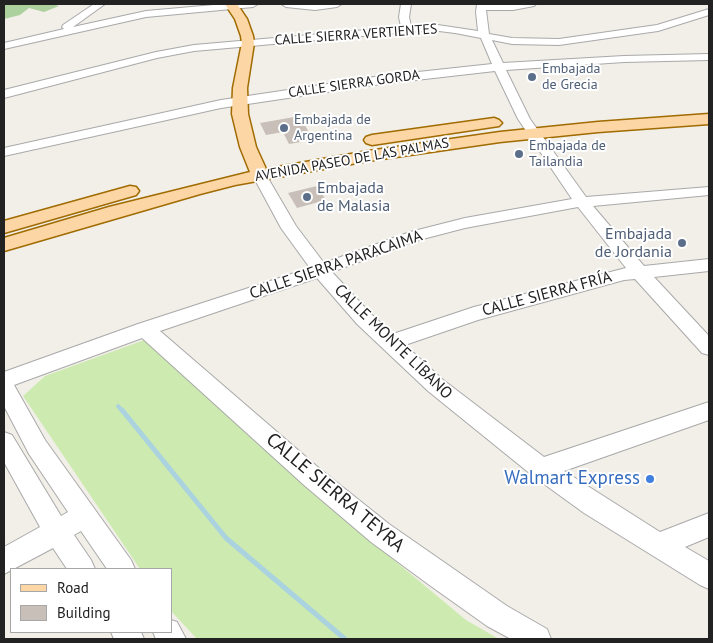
<!DOCTYPE html>
<meta charset="utf-8">
<style>
body{margin:0}
#map{position:relative;width:713px;height:643px;overflow:hidden;background:#f2efe9;font-family:"PT Sans",sans-serif}
canvas{display:block}
.frame{position:absolute;inset:0;border:5px solid #222;pointer-events:none}
.legend{position:absolute;left:10px;top:568px;width:162px;height:65px;box-sizing:border-box;background:#fff;border:1px solid #a7a7a7;margin:0;padding:6px 9px;list-style:none;font-size:15px;color:#222}
.legend li{display:flex;align-items:center;gap:10px;height:25px}
.legend b{width:25px;border:1px solid #a7a7a7}
</style>
<div id="map">
<canvas width="713" height="643"></canvas>
<div class="frame"></div>
<ul class="legend">
<li><b style="height:6px;background:#fcd6a4"></b>Road</li>
<li><b style="height:14px;background:#c7bfb8"></b>Building</li>
</ul>
</div>
<script>
const g = document.querySelector('canvas').getContext('2d');
g.lineJoin = 'round';
function paint(path, color) {
  g.fillStyle = color;
  g.fill(path, 'evenodd');
}
function shape(rows) {
  const path = new Path2D();
  for (const r of rows) {
    path.moveTo(r[0], r[1]);
    for (let i = 2; i < r.length; i += 2) path.lineTo(r[i], r[i + 1]);
  }
  return path;
}
function trace(path, color, width, dash) {
  g.strokeStyle = color;
  g.lineWidth = width;
  g.lineCap = dash ? 'butt' : 'round';
  g.setLineDash(dash || []);
  g.stroke(path);
}
function write(font, color, halo, rows, align = 'center') {
  g.font = font + ' "PT Sans",sans-serif';
  g.lineWidth = 4;
  g.setLineDash([]);
  g.textBaseline = 'middle';
  g.strokeStyle = halo;
  g.fillStyle = color;
  for (const [text, x, y, turn = 0] of rows) {
    g.save();
    g.translate(x, y);
    g.rotate((+turn || 0) * Math.PI / 180);
    g.textAlign = isNaN(turn) ? turn : align;
    if (halo) g.strokeText(text, 0, 0);
    g.fillText(text, 0, 0);
    g.restore();
  }
}
const grass = shape([
 [147,339,299,481,466,620,499,639,197,639,171,611,171,569,140,569,23,396,45,376]
]);
const forest = shape([
 [4,4,52,4,59,6,44,12,29,8,20,15,4,19]
]);
const streamFar1 = shape([
 [118,406,123,412]
]);
const stream = shape([
 [122,410,226,538,345,639]
]);
const building = shape([
 [300,116,313,140,289,144,283,132,266,135,260,123],
 [317,186,326,200,297,208,288,193]
]);
const minor = shape([
 [94,4,105,4,73,27,146,11,225,4,258,4,253,7,146,17,4,49,4,43,64,29,62,27,63,25,94,4],
 [281,4,342,4,337,7,315,10,286,7,281,4],
 [401,4,411,4,409,17,411,26,431,24,478,31,476,12,477,4,536,4,534,6,513,10,486,10,489,34,512,38,559,39,657,25,709,9,709,15,658,31,559,45,512,44,492,40,503,63,624,56,709,54,709,60,624,62,506,70,530,119,586,197,709,187,709,195,593,206,644,266,709,259,709,271,654,277,709,336,709,355,702,353,635,279,624,280,478,320,405,345,442,379,544,457,709,402,709,420,564,471,660,532,709,513,709,537,685,547,709,561,709,589,700,585,584,513,533,476,428,391,357,324,317,278,160,331,320,469,389,524,507,606,547,629,551,639,511,639,487,626,428,584,371,542,304,485,142,338,14,385,45,440,131,560,135,569,107,569,81,531,74,535,91,560,95,569,67,569,53,548,4,574,4,547,40,527,4,462,4,432,12,435,61,516,68,512,29,454,4,406,4,372,138,324,310,268,281,228,253,176,255,173,265,173,296,226,324,263,410,232,465,218,572,199,518,119,495,71,381,84,221,108,4,156,4,148,221,100,381,76,492,64,481,38,455,33,431,30,194,51,157,58,4,98,4,90,156,52,194,45,401,27,399,17,401,4],
 [578,207,626,268,474,307,393,334,371,314,332,272,415,241,465,228,578,207],
 [171,620,177,622,186,639,156,639,153,632,171,632,171,620],
 [111,632,141,632,144,639,114,639,111,632]
]);
const major = shape([
 [225,4,237,4,247,19,253,36,254,43,247,88,248,114,256,147,266,169,368,151,500,132,598,122,709,114,709,124,598,132,500,142,368,161,235,185,200,194,4,251,4,238,109,207,250,172,240,147,232,114,233,88,242,43,241,36,235,19,225,4],
 [494,118,499,120,502,123,499,126,372,145,366,143,364,140,366,137,372,135,494,118],
 [130,186,136,187,139,191,136,195,4,233,4,221,130,186]
]);
const markers = [
 [532,77,5,"#5c6f8a"],
 [284,128,5,"#5c6f8a"],
 [519,154,5,"#5c6f8a"],
 [307,197,5,"#5c6f8a"],
 [682,243,5,"#5c6f8a"],
 [650,479,5,"#3f7fe0"]
];
const farStreetnames = [
 ["CALLE SIERRA VERTIENTES",356,35,-4],
 ["CALLE SIERRA GORDA",354,84,-8],
 ["AVENIDA PASEO DE LAS PALMAS",352,160,-10]
];
const farServicenames = [
 ["Embajada",542,69],
 ["de Grecia",542,85],
 ["Embajada de",294,120],
 ["Argentina",294,136],
 ["Embajada de",529,146],
 ["Tailandia",529,162]
];
const serviceNames = [
 ["Embajada",317,188],
 ["de Malasia",317,206],
 ["Embajada",672,234,"right"],
 ["de Jordania",672,252,"right"]
];
const streetNames = [
 ["CALLE SIERRA PARACAIMA",336,265,-19],
 ["CALLE SIERRA FRÍA",547,294,-15],
 ["CALLE MONTE LÍBANO",393,342,44]
];
const nearShopnames = [
 ["Walmart Express",640,479]
];
const nearStreetnames = [
 ["CALLE SIERRA TEYRA",335,493,40]
];
paint(grass, '#cdebb0');
paint(forest, '#add19e');
trace(streamFar1, '#aad3df', 4);
trace(stream, '#aad3df', 5);
paint(building, '#c7bfb8');
trace(minor, '#a9a9a9', 2);
trace(major, '#a06b00', 3);
paint(minor, '#fff');
paint(major, '#fcd6a4');
for (const [x, y, r, color] of markers) {
  const dot = new Path2D();
  dot.arc(x, y, r, 0, 2 * Math.PI);
  g.fillStyle = color;
  g.fill(dot);
  trace(dot, '#fff', 2);
}
write('14px', '#222', '#fff', farStreetnames);
write('14px', '#4e5e75', '#fff', farServicenames, 'left');
write('16px', '#4e5e75', '#fff', serviceNames, 'left');
write('16px', '#222', '#fff', streetNames);
write('19px', '#366cbe', '#fff', nearShopnames, 'right');
write('19px', '#222', '#fff', nearStreetnames);
</script>
